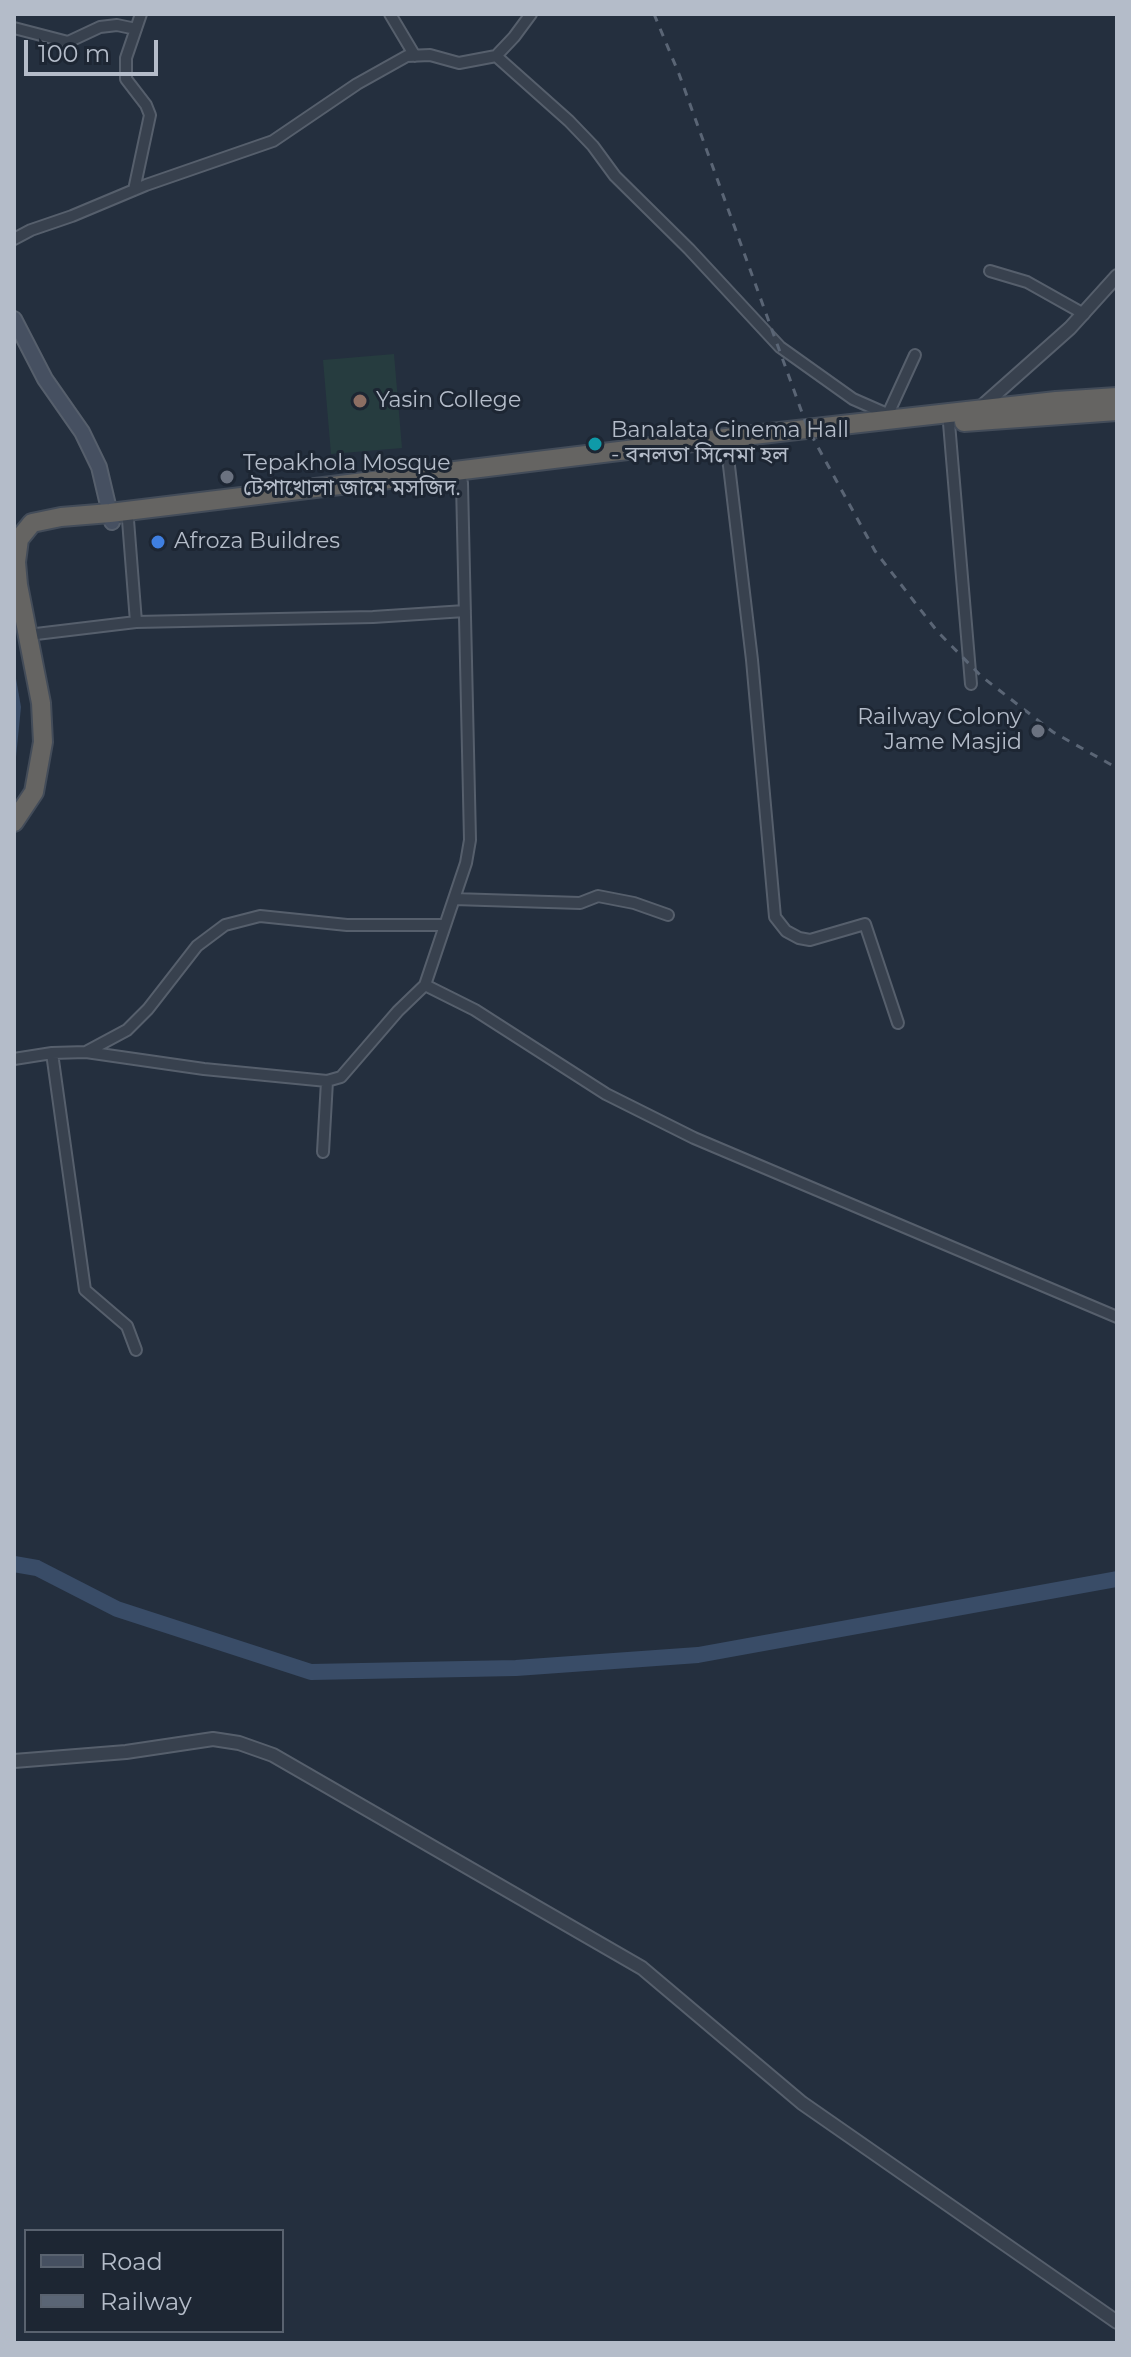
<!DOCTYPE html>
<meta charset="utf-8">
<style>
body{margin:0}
#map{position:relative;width:1131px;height:2357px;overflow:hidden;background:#242f3e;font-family:Montserrat,sans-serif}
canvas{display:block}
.frame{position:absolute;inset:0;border:16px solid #b4bcc9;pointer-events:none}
.legend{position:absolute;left:24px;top:2229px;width:260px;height:104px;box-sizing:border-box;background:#1d2633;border:2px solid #59626f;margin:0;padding:10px 14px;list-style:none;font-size:24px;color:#b4bcc9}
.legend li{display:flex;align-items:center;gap:16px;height:40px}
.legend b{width:40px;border:2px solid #59626f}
.scale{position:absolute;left:24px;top:40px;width:134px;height:36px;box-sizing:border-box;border:4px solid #b4bcc9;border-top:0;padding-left:10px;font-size:24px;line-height:28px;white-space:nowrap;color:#b4bcc9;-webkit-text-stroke:6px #1d2633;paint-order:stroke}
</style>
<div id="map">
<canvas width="1131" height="2357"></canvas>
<div class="frame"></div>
<ul class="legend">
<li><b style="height:10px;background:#465061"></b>Road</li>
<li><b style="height:10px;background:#5a6575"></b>Railway</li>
</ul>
<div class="scale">100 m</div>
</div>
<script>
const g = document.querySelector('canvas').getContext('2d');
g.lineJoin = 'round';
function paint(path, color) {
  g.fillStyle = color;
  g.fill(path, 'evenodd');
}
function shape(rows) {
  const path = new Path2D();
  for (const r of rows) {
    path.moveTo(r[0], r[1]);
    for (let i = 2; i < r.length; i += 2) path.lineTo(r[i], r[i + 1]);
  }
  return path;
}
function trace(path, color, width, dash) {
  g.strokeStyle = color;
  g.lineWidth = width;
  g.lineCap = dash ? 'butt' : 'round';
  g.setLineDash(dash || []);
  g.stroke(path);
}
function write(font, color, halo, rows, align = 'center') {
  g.font = font + ' Montserrat,"Noto Sans Bengali",sans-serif';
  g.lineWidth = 6;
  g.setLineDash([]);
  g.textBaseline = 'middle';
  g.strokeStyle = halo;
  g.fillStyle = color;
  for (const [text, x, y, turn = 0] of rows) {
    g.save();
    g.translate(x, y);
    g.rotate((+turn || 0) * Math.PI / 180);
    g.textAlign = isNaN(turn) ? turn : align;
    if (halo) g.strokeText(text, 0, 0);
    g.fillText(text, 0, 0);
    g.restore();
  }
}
const green = shape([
 [394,354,402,448,331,454,323,360]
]);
const water = shape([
 [14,667,21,707,14,777]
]);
const river = shape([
 [14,1564,37,1568,117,1609,311,1672,516,1668,698,1655,1117,1579]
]);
const minor = shape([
 [390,14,415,56],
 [14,28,68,42,100,27,117,25,136,29],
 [496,56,569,121,593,146,615,176,689,249,780,347,853,399,894,417],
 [134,190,150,115,146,105,126,79,126,58,141,14],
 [14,239,31,230,72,216,146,185,273,141,357,84,407,56,430,55,459,63,496,56,514,37,531,14],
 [990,271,1027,282,1084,314],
 [888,414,915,355],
 [949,423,971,684],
 [727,449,752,660,775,917,786,931,799,938,810,940,865,924,898,1023],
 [128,520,136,622],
 [36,634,136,622,373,617,465,611],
 [454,899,580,903,598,896,634,903,668,915],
 [425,985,475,1010,606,1094,694,1138,1117,1317],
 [86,1052,127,1030,148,1009,197,946,225,925,260,916,347,925,445,925],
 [52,1053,85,1290,127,1326,136,1350],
 [14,1059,52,1053,86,1052,204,1069,327,1081,341,1077,398,1011,425,985,466,863,470,840,462,483,459,472],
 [323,1152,327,1081]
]);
const tertiary = shape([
 [980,408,1070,328,1117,276],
 [14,1761,126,1752,213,1739,239,1743,273,1755,642,1968,802,2103,1117,2322]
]);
const secondary = shape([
 [14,319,45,379,82,432,99,467,112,522]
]);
const trunk = shape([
 [964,422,1117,411],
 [14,822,34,792,43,742,41,703,18,585,16,562,19,539,32,523,61,517,110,513,726,438,1056,401,1117,397]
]);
const rail = shape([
 [654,14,679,74,808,429,875,551,937,631,981,676,1053,732,1117,768]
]);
const markers = [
 [360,401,8,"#8d6e63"],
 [595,444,8,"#0f9aa8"],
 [227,477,8,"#6b7280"],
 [158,542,8,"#3f7fe0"],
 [1038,731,8,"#6b7280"]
];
const poiNames = [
 ["Yasin College",376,401],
 ["Banalata Cinema Hall",611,431],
 ["- বনলতা সিনেমা হল",611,456],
 ["Tepakhola Mosque",243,464],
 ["টেপাখোলা জামে মসজিদ.",243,489],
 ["Afroza Buildres",174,542],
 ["Railway Colony",1022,718,"right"],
 ["Jame Masjid",1022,743,"right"]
];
paint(green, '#263c3f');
paint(water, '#394c67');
trace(river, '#394c67', 16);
trace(minor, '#565f6c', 14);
trace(tertiary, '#565f6c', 16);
trace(secondary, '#565f6c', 18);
trace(trunk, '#434c59', 22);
trace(minor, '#38414e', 10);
trace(tertiary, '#38414e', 12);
trace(secondary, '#465061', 14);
trace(trunk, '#656462', 18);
trace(rail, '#5a6575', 3, [8, 8]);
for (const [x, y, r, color] of markers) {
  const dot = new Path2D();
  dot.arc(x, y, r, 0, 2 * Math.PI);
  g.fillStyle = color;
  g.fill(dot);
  trace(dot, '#1d2633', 3);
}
write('22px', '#b4bcc9', '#1d2633', poiNames, 'left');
</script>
